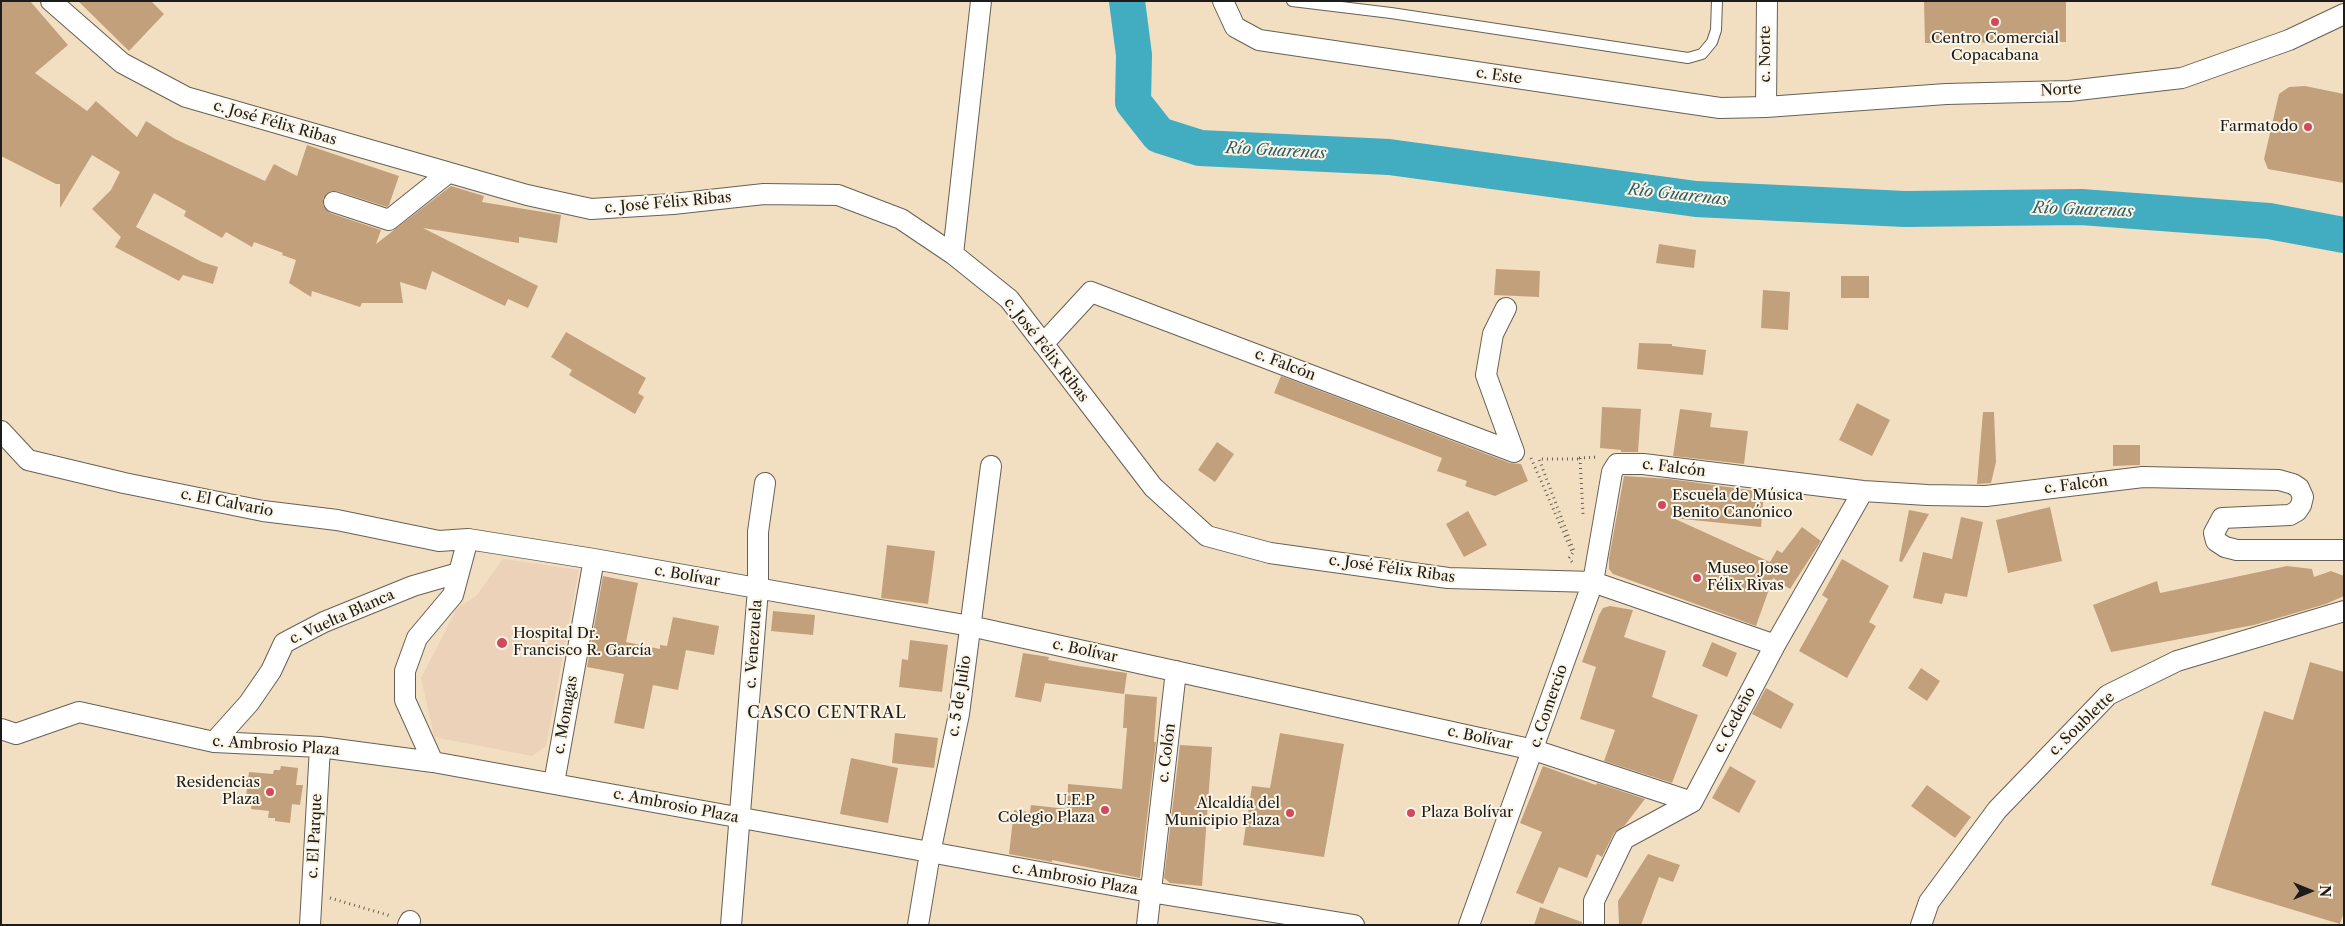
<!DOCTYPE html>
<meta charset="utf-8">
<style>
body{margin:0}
#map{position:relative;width:2345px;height:926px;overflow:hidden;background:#f2dfc1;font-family:"Libre Caslon Text",serif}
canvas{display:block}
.frame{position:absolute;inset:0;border:2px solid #1c1c1c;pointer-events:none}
.north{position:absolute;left:2285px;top:866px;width:50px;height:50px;-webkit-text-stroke:4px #fcf5e5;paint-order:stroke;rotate:90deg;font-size:14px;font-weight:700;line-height:20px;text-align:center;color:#1c1c1c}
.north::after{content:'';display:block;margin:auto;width:18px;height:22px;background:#1c1c1c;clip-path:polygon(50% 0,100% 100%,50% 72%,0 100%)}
</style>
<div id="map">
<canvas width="2345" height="926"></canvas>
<div class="frame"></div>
<div class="north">N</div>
</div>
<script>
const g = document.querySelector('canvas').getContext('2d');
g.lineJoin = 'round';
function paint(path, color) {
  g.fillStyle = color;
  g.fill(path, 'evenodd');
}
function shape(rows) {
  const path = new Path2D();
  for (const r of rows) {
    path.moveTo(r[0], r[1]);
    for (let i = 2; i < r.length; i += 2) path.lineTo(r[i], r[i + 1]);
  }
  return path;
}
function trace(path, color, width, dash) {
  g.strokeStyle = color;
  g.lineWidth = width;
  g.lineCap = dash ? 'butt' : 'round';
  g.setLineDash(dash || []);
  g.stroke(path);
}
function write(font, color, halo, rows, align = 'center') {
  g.font = font + ' "Libre Caslon Text",serif';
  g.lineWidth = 4;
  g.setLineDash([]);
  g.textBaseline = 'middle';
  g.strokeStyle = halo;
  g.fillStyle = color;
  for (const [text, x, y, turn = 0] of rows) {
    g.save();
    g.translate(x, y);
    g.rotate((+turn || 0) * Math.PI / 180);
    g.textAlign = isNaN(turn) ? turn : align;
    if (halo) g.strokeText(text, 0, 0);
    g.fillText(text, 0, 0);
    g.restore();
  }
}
const built = shape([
 [503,559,579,570,546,746,532,756,434,737,421,678,457,608,476,596]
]);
const river = shape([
 [1127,1,1134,55,1133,102,1159,135,1200,148,1389,157,1696,199,1905,209,2081,207,2269,221,2344,235]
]);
const building = shape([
 [1,1,30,1,68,45,35,73,87,111,96,101,137,137,146,121,175,139,265,181,274,164,297,176,307,145,399,176,389,205,387,207,337,191,331,191,323,198,323,205,330,213,381,230,376,244,451,186,484,196,482,202,561,215,557,243,519,237,519,243,423,228,538,286,528,308,508,299,505,306,432,271,426,290,400,282,403,303,362,303,360,307,312,291,311,297,289,283,296,260,282,255,283,253,254,242,252,247,226,232,222,238,184,216,186,211,154,193,136,227,202,262,218,267,213,284,183,275,179,281,115,247,121,237,92,209,111,190,120,172,92,155,60,208,60,184,56,184,1,156],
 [78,1,151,1,164,14,129,51],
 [1924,1,2066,1,2066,42,1925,43],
 [2305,86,2344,94,2344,183,2268,169,2264,159,2279,94,2289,87],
 [1659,244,1696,250,1694,268,1656,263],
 [1496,269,1540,271,1539,297,1494,295],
 [1841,276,1869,276,1869,298,1841,298],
 [1763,290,1790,292,1788,330,1761,328],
 [566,332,646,378,638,393,644,397,635,414,569,375,572,370,551,357],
 [1639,343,1672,344,1672,346,1706,350,1703,375,1637,369],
 [1281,376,1510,463,1521,464,1528,481,1495,496,1465,486,1467,481,1437,471,1442,458,1274,393],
 [1857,403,1890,420,1872,456,1839,440],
 [1602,407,1641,409,1638,452,1621,452,1621,450,1600,448],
 [1680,409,1712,413,1710,427,1748,431,1744,464,1673,456],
 [1983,412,1994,412,1996,462,1991,483,1977,484],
 [1217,442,1234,454,1215,482,1198,470],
 [2113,445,2140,445,2140,465,2113,466],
 [1624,476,1670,479,1764,492,1761,527,1673,518,1770,562,1777,550,1782,553,1802,527,1821,541,1790,589,1773,578,1756,626,1613,574,1609,569,1609,558],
 [2050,507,2062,561,2008,573,1996,520],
 [1909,510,1929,514,1902,562,1899,561],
 [1468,511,1487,545,1464,557,1446,524],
 [1961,517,1983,522,1967,597,1945,593,1942,604,1913,598,1923,552,1952,559],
 [887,545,935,551,928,604,881,598],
 [1842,559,1889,586,1869,622,1876,626,1847,678,1799,651,1828,599,1822,595],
 [2287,566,2312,569,2314,577,2331,571,2344,576,2344,596,2326,604,2254,625,2111,652,2093,605,2157,581,2160,593],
 [603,576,638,583,626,642,660,649,660,645,667,646,673,617,719,626,714,655,686,650,678,690,653,685,644,729,614,723,624,674,587,667],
 [1610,606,1633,610,1624,637,1666,651,1652,697,1698,715,1672,783,1604,761,1615,730,1580,719,1596,667,1582,662,1599,615,1603,608],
 [773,611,815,615,813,635,771,631],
 [910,640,948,645,942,692,899,687,902,659,908,660],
 [1712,642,1737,653,1727,677,1702,666],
 [1023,653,1049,657,1048,660,1079,666,1127,673,1124,694,1045,683,1041,702,1015,697],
 [2310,662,2344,672,2344,912,2340,924,2211,885,2264,711,2293,720],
 [1921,668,1940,681,1927,701,1908,688],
 [1766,688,1794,704,1781,729,1752,714],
 [1125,694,1157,697,1154,742,1156,742,1140,878,1052,860,1052,862,1009,854,1014,810,1030,812,1031,805,1067,809,1068,784,1122,789,1127,728,1123,728],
 [895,733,938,738,934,768,892,763],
 [1280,733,1344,744,1324,857,1243,845,1252,786,1270,788],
 [1180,745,1212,747,1202,886,1170,883,1164,878],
 [851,758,898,768,888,823,840,814],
 [281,766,298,768,296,785,303,785,300,805,292,804,290,823,275,821,275,818,268,818,269,811,251,809,252,798,246,797,249,772,273,774,274,770,280,770],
 [1543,766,1596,785,1597,783,1645,799,1625,825,1614,833,1602,857,1597,854,1587,878,1559,867,1543,904,1516,893,1542,832,1520,823],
 [1730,766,1756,781,1739,813,1712,798],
 [1927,785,1971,817,1955,838,1911,806],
 [1648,854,1680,865,1673,882,1659,877,1641,925,1619,925,1618,901],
 [1540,907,1582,922,1582,925,1534,925]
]);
const path = shape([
 [1531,458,1572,552],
 [1579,458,1598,457],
 [1580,458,1583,514],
 [1572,562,1569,558,1574,551,1539,459,1580,459],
 [330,898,391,916]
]);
const lane = shape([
 [1292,1,1391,13,1688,58,1702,54,1712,42,1716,30,1717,1]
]);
const street = shape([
 [51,1,122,63,186,97,527,195,591,209,673,204,764,194,838,195,901,219,953,254,1009,299,1153,487,1207,536,1270,553,1448,578,1593,582,1775,645],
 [1223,1,1235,27,1259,40,1720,108,1766,107,1946,94,2069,91,2182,78,2289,40,2344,14],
 [1766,107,1767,1],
 [334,202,389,220,448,173],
 [953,254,981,1],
 [1043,344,1091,292,1514,452,1486,375,1493,334,1506,308],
 [1,431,28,460,124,483,263,511,337,520,439,541,468,539,594,559,970,626,1534,750,1692,802],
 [1,729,16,734,79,712,214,742,320,747,433,762,1150,892,1354,925],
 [214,742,249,703,271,671,284,643,324,622,413,586,458,573],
 [433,762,405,700,405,671,417,638,453,595,468,539],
 [554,783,594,559],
 [310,925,320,747],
 [408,925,410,921],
 [731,925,758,589,758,532,765,483],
 [918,925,930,853,959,714,991,466],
 [1147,925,1176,671],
 [1469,925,1593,582,1612,472,1617,464,1643,464,1863,491,1927,495,1986,496,2143,477,2279,480,2293,484,2299,488,2303,497,2301,505,2297,511,2290,515,2222,518,2214,533,2216,541,2225,547,2237,550,2344,550],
 [1594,925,1594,901,1624,839,1692,802,1775,645,1863,491],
 [1921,925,1929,902,1997,810,2108,695,2177,661,2344,611]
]);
const markers = [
 [1995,22,5,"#d1495b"],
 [2308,127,5,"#d1495b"],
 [1662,505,5,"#d1495b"],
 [1697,578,5,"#d1495b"],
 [502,643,6,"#d1495b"],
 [270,792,5,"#d1495b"],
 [1105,810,5,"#d1495b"],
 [1290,813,5,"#d1495b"],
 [1411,813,5,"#d1495b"]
];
const poiNames = [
 ["Centro Comercial",1995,39,"center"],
 ["Copacabana",1995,56,"center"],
 ["Farmatodo",2298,127],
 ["Escuela de Música",1672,496,"left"],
 ["Benito Canónico",1672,513,"left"],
 ["Museo Jose",1707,569,"left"],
 ["Félix Rivas",1707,586,"left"],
 ["Hospital Dr.",513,634,"left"],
 ["Francisco R. García",513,651,"left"],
 ["Residencias",260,783],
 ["Plaza",260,800],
 ["U.E.P",1095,801],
 ["Colegio Plaza",1095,818],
 ["Alcaldía del",1280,804],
 ["Municipio Plaza",1280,821],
 ["Plaza Bolívar",1421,813,"left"]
];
const streetNames = [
 ["c. Norte",1766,54,-90],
 ["c. Este",1499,76,8],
 ["Norte",2061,90,-3],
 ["c. José Félix Ribas",275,123,16],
 ["c. José Félix Ribas",668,203,-5],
 ["c. José Félix Ribas",1046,350,52],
 ["c. Falcón",1285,365,21],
 ["c. Falcón",1674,468,7],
 ["c. Falcón",2076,485,-7],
 ["c. El Calvario",227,503,11],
 ["c. José Félix Ribas",1392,569,8],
 ["c. Bolívar",687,576,10],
 ["c. Vuelta Blanca",342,617,-24],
 ["c. Venezuela",754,644,-86],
 ["c. Bolívar",1085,651,12],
 ["c. 5 de Julio",960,696,-81],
 ["c. Comercio",1549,706,-71],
 ["c. Monagas",566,715,-80],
 ["c. Cedeño",1735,720,-62],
 ["c. Soublette",2082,724,-44],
 ["c. Bolívar",1480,738,12],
 ["c. Ambrosio Plaza",276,746,4],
 ["c. Colón",1167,753,-83],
 ["c. Ambrosio Plaza",676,806,11],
 ["c. El Parque",315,836,-87],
 ["c. Ambrosio Plaza",1075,879,10]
];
const waterNames = [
 ["Río Guarenas",1276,151,3],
 ["Río Guarenas",1678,195,6],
 ["Río Guarenas",2083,210,2]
];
const neighbourhoodNames = [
 ["CASCO CENTRAL",827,713]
];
paint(built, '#ecd2b9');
trace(river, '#42acc1', 36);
paint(building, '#c2a07c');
trace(lane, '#676056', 12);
trace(street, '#676056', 22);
trace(path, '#676056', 3, [1, 4]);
trace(lane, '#fff', 10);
trace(street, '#fff', 20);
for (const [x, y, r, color] of markers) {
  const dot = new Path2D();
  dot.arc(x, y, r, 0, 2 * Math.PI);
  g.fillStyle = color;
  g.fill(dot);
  trace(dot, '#fcf5e5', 2);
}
write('15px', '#1c1c1c', '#fcf5e5', poiNames, 'right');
write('15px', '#1c1c1c', '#fcf5e5', streetNames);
write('italic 16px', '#2d5d66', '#fcf5e5', waterNames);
g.letterSpacing = '1px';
write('16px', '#1c1c1c', '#fcf5e5', neighbourhoodNames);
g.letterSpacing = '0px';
</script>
